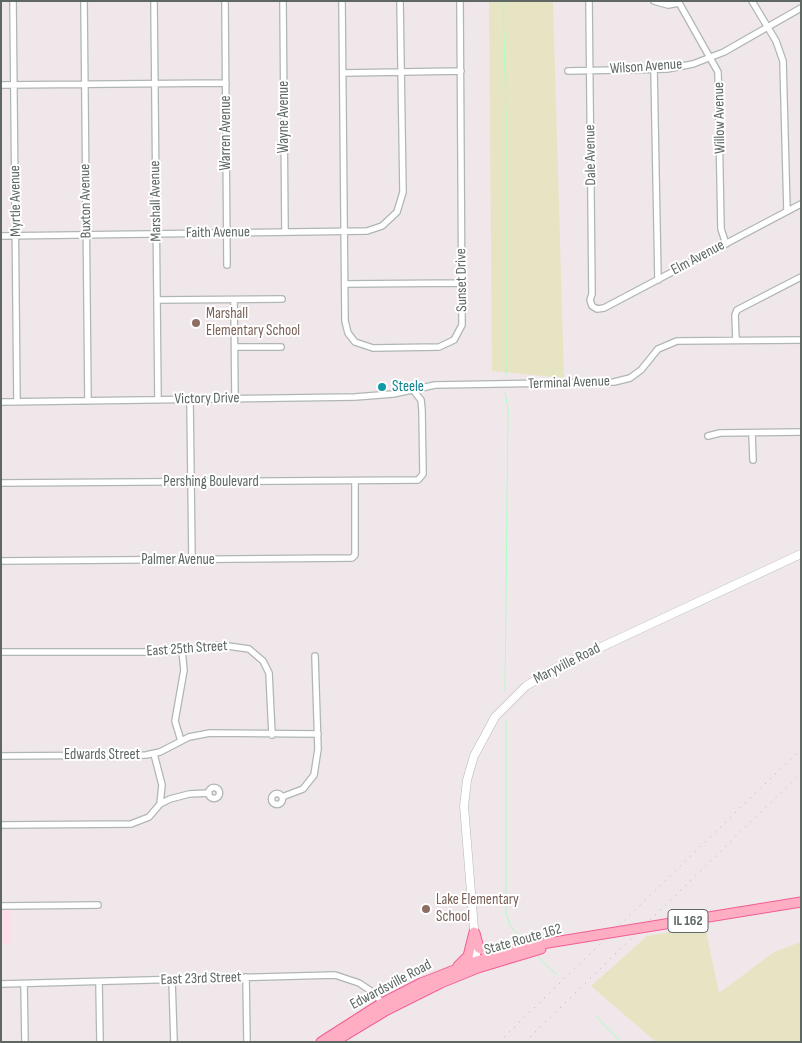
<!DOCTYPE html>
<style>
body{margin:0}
#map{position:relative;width:802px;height:1043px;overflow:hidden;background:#f0e7ea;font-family:"Sofia Sans Condensed",sans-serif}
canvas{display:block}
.frame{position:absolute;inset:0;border:2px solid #5e6762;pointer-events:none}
</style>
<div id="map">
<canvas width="802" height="1043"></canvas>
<div class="frame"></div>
</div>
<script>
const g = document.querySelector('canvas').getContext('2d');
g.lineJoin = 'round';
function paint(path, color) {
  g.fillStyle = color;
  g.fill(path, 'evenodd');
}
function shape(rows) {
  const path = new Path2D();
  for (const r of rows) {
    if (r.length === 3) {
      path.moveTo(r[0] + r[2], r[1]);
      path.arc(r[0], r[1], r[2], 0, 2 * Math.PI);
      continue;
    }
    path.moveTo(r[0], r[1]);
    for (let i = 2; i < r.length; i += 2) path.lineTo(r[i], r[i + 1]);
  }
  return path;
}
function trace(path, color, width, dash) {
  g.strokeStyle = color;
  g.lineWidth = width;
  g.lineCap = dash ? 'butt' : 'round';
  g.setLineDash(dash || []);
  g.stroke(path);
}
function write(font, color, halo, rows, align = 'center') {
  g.font = font + ' "Sofia Sans Condensed",sans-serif';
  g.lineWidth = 4;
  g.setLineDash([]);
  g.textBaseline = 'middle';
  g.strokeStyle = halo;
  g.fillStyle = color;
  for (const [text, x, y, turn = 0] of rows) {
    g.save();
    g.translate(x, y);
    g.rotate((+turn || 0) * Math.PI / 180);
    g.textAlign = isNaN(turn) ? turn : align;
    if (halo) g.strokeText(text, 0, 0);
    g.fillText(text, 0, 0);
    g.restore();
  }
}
const commercial = shape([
 [1,909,12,909,12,944,1,944]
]);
const green = shape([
 [489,1,553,1,564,378,492,371],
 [705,926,719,993,774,952,801,942,801,1042,656,1042,591,986,647,936]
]);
const stream = shape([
 [503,1,506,112,506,375],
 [505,691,508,408,505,393],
 [506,721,506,913,510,925,521,939],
 [537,956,557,975],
 [597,1017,621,1042]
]);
const street = shape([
 [13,1,17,401],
 [84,1,88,401],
 [154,1,158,400],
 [225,1,227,265],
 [283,1,285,232],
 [342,1,345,321,348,333,355,342,373,348,439,347,454,340,462,325,460,1],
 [589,1,592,294,590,300,592,306,597,309,604,308,801,204],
 [654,1,668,5,679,3],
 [678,1,718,72,721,229,726,244],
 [752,1,776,41,783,61,787,211],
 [654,69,658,280],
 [568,71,667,69,693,64,724,52,801,8],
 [343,73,461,71],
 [1,85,226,83],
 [1,236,367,231,382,226,397,212,403,192,400,1],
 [345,284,462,283],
 [157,300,282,299],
 [234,300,235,399],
 [736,340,735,315,737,310,801,277],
 [235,347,281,347],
 [190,400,192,560],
 [1,402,355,397,393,394,435,385,614,382,630,378,641,370,658,349,677,341,801,340],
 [752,433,753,460],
 [708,436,720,433,801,432],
 [1,483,418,480,423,474,422,410,421,400,413,390],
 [1,561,352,558,355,555,355,481],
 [1,652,172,652,221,645,249,649,263,661,269,673,272,735],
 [181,741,175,721,184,670,182,651],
 [154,754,162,785,160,804],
 [1,756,146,755,160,752,189,737,210,733,318,734],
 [214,793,5.5],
 [277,799,5.5],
 [282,797,303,789,314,775,318,749,315,656],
 [1,825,131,824,149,817,160,804,170,799,189,794,209,793],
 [1,906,98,905],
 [246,977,247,1042],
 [172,980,174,1042],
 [99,982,100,1042],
 [1,984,335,975,359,983,374,993,384,1005],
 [24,984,25,1042]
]);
const secondary = shape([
 [477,966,464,806,467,780,474,756,495,717,526,686,552,670,801,554]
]);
const primary = shape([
 [475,933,479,948,485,951,495,953],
 [458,966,468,956,474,932],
 [321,1042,382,1003,421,983,477,961,517,948,801,902],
 [334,1042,387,1010,441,983,478,968,541,949]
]);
const rail = shape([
 [499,1042,801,749],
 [525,1042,801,773]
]);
const markers = [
 [196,323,5,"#8d6e63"],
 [382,387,5,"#0f9aa8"],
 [426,909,5,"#8d6e63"]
];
const shields = [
 [688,921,40]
];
const shieldNames = [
 ["IL 162",688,921]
];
const streetNames = [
 ["Wilson Avenue",646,67,-4],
 ["Wayne Avenue",284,117,-90],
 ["Willow Avenue",720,118,-91],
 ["Warren Avenue",226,133,-90],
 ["Dale Avenue",591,155,-91],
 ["Myrtle Avenue",16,201,-91],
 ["Buxton Avenue",86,201,-91],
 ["Marshall Avenue",156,201,-91],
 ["Faith Avenue",218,233,-1],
 ["Elm Avenue",698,258,-28],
 ["Sunset Drive",462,280,-91],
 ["Terminal Avenue",569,383,-2],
 ["Victory Drive",207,399,-1],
 ["Pershing Boulevard",211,482],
 ["Palmer Avenue",178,560],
 ["East 25th Street",187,649,-4],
 ["Maryville Road",567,664,-27],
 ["Edwards Street",102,755],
 ["State Route 162",523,940,-16],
 ["East 23rd Street",201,979,-2],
 ["Edwardsville Road",391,985,-28]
];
const educationNames = [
 ["Marshall",206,314],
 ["Elementary School",206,331],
 ["Lake Elementary",436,900],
 ["School",436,917]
];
const cultureNames = [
 ["Steele",392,387]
];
paint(commercial, '#fedee8');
paint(green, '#e7e4c3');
trace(stream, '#a8ffc6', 1);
trace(street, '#afb6b3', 8);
trace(secondary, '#b1b9b5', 9);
trace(primary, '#f25e95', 11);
trace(street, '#fff', 5.5);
trace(secondary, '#fff', 8);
trace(primary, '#ffadc2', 9);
trace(rail, '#b1b3b2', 1, [1, 6]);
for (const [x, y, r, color] of markers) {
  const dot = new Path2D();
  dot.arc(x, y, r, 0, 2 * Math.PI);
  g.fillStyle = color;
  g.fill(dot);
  trace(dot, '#fff', 2);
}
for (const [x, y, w] of shields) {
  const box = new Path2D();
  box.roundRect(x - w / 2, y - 11.5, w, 23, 4);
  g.fillStyle = '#fff';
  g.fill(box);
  trace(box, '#5e6762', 1);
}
write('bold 14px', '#5e6762', null, shieldNames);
write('15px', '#5e6762', '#fff', streetNames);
write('15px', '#785e54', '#fff', educationNames, 'left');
write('15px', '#0d838f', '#fff', cultureNames, 'left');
</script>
